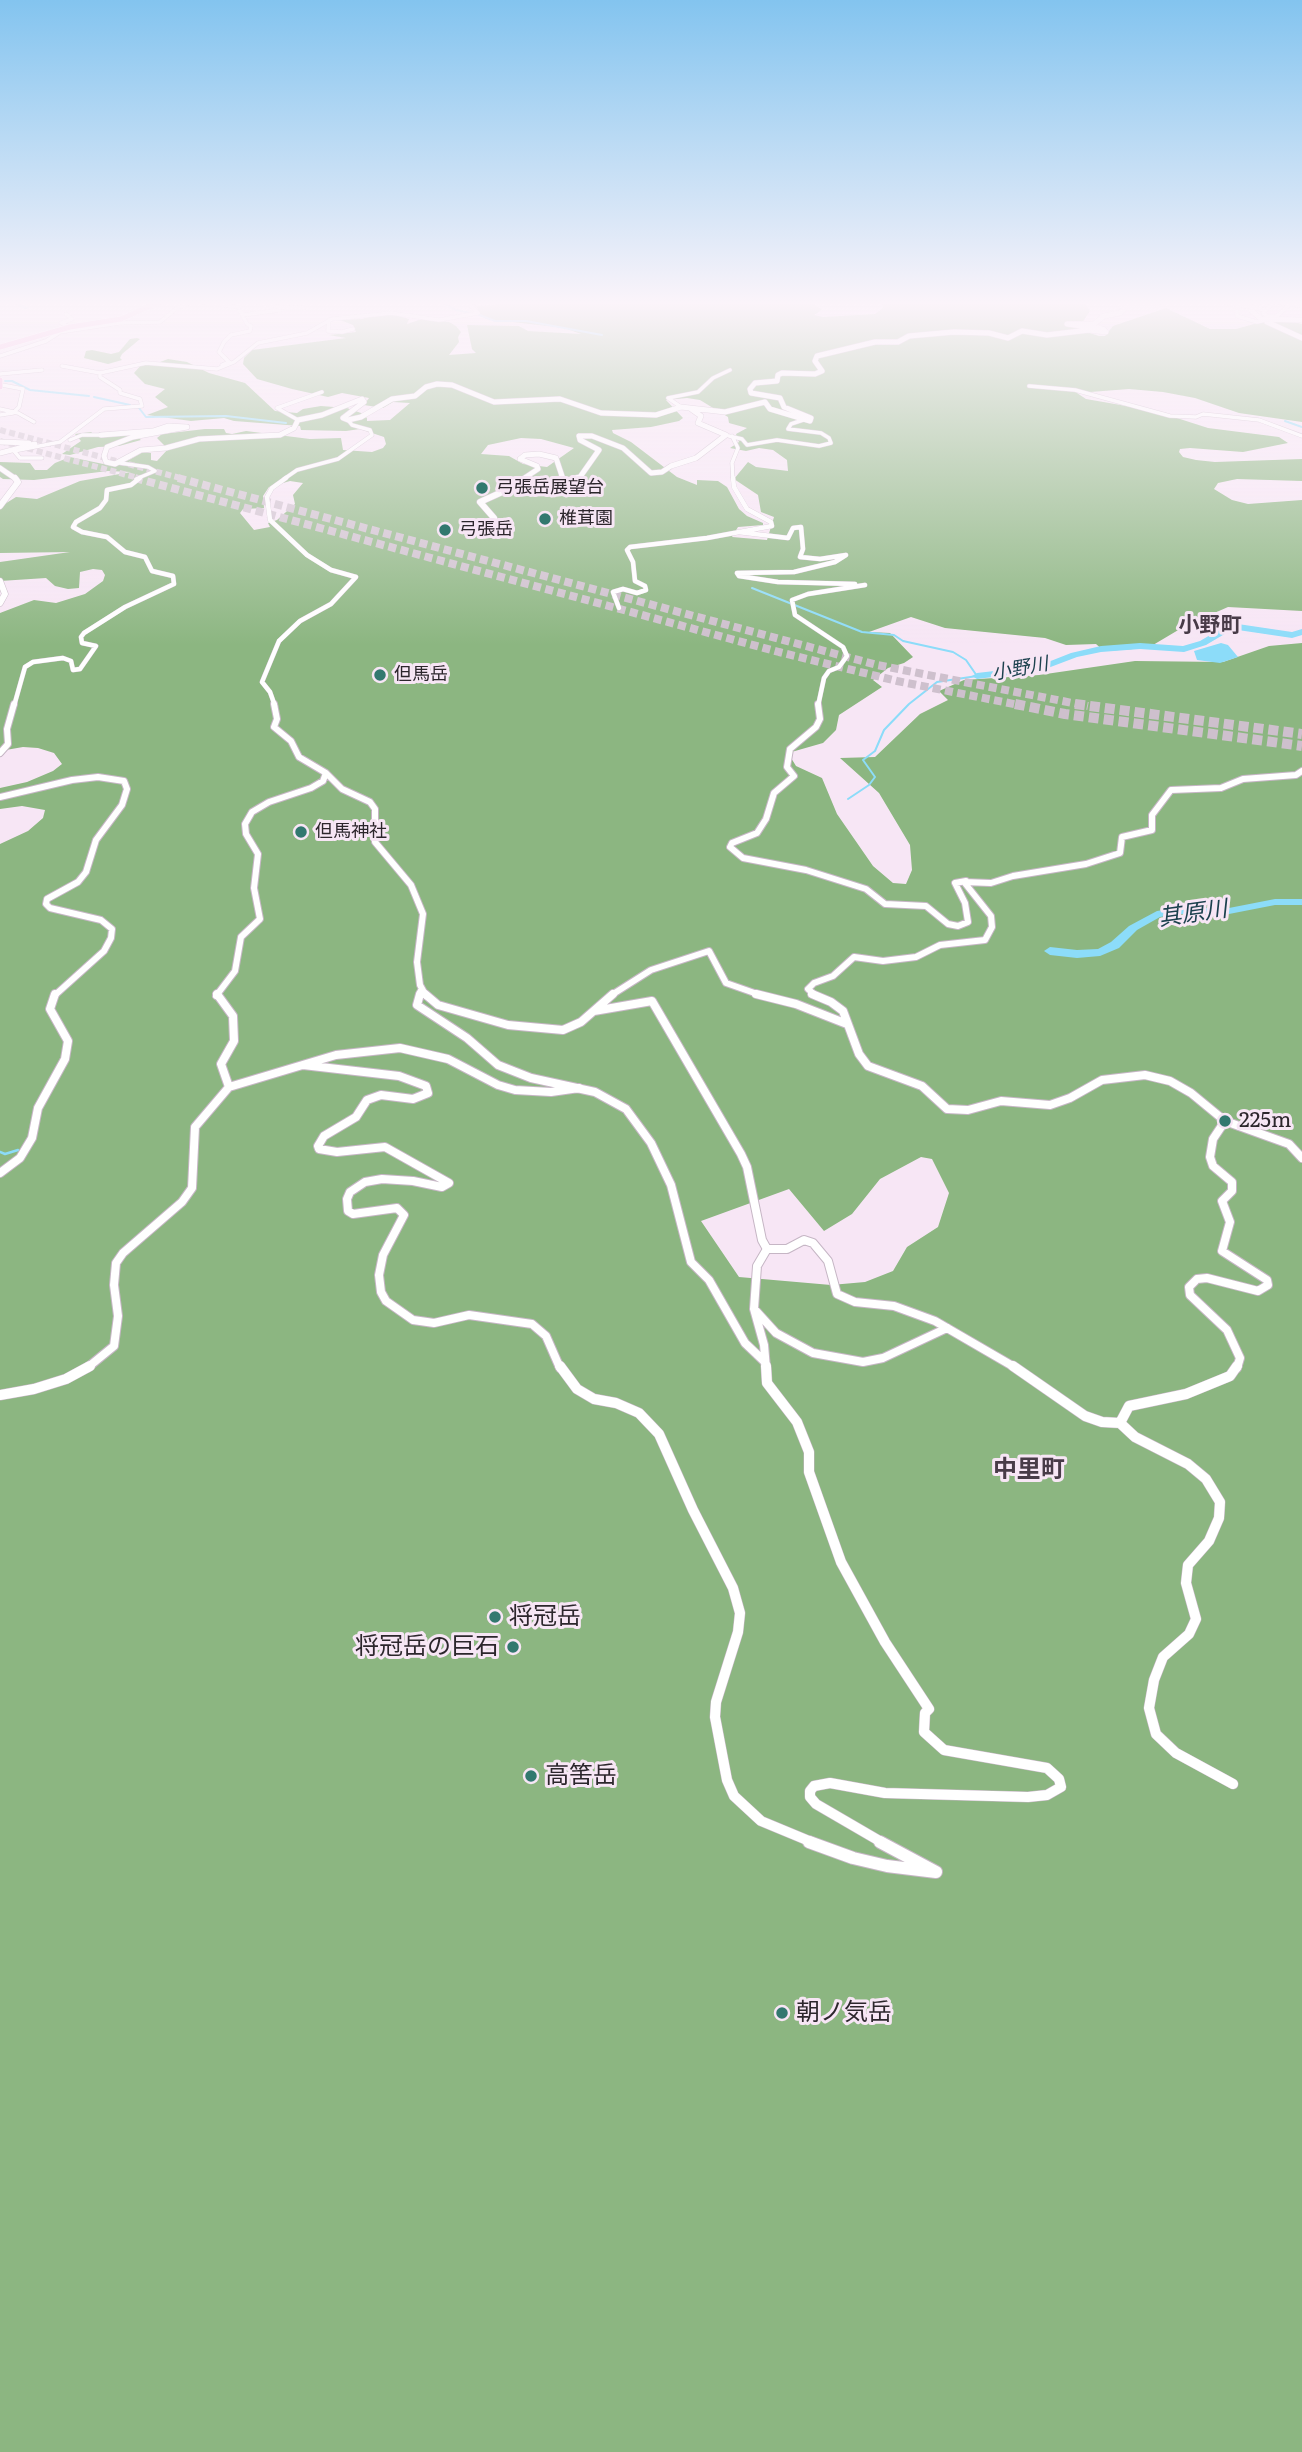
<!DOCTYPE html>
<meta charset="utf-8">
<style>
body{margin:0}
canvas{display:block;background:#f7e6f5}
</style>
<canvas width="1302" height="2452"></canvas>
<script>
const g = document.querySelector('canvas').getContext('2d');
g.lineJoin = 'round';
function paint(path, color) {
  g.fillStyle = color;
  g.fill(path, 'evenodd');
}
function shape(rows) {
  const path = new Path2D();
  for (const r of rows) {
    path.moveTo(r[0], r[1]);
    for (let i = 2; i < r.length; i += 2) path.lineTo(r[i], r[i + 1]);
  }
  return path;
}
function trace(path, color, width, dash) {
  g.strokeStyle = color;
  g.lineWidth = width;
  g.lineCap = dash ? 'butt' : 'round';
  g.setLineDash(dash || []);
  g.stroke(path);
}
function write(font, color, halo, rows, align = 'center') {
  g.font = font + ' Literata,"Noto Sans JP",serif';
  g.lineWidth = 6;
  g.setLineDash([]);
  g.textBaseline = 'middle';
  g.strokeStyle = halo;
  g.fillStyle = color;
  for (const [text, x, y, turn = 0] of rows) {
    g.save();
    g.translate(x, y);
    g.rotate((+turn || 0) * Math.PI / 180);
    g.textAlign = isNaN(turn) ? turn : align;
    if (halo) g.strokeText(text, 0, 0);
    g.fillText(text, 0, 0);
    g.restore();
  }
}
const forest = shape([
 [499,302,812,302,822,310,814,315,823,317,875,314,883,308,882,302,954,304,968,302,1084,302,1090,311,1078,329,1099,336,1105,336,1113,326,1166,308,1210,329,1236,329,1261,322,1284,319,1302,324,1302,422,1239,413,1195,398,1163,392,1129,389,1077,393,1086,399,1155,411,1208,428,1279,437,1288,443,1243,452,1190,448,1180,449,1179,452,1183,457,1196,460,1215,462,1302,459,1302,481,1237,479,1218,483,1214,489,1232,500,1248,504,1302,500,1302,611,1228,607,1185,626,1148,648,1104,651,1096,644,1066,645,1045,638,945,628,911,617,869,632,890,633,913,657,904,663,888,668,873,680,882,687,839,715,836,730,823,743,788,753,796,766,822,778,837,814,873,866,893,883,906,884,912,870,910,845,879,793,840,758,875,757,920,714,948,700,939,691,964,680,1039,675,1135,661,1223,662,1269,646,1302,643,1302,2452,0,2452,0,844,28,831,43,818,45,810,22,806,0,809,0,788,27,782,53,771,62,764,54,753,38,748,23,747,0,751,0,613,34,600,56,603,85,594,103,581,105,575,102,570,93,569,80,572,79,588,68,589,55,586,46,578,0,581,0,562,70,552,0,553,0,507,16,497,37,499,80,481,131,472,108,471,34,480,3,479,0,477,0,462,30,463,35,470,47,470,55,463,70,457,108,465,129,460,143,452,151,453,151,460,157,461,168,449,157,438,162,434,205,429,224,429,226,433,232,434,246,431,310,439,341,438,343,450,372,452,383,448,386,444,384,437,360,429,346,431,301,430,300,426,234,421,224,418,191,421,147,415,168,407,155,397,165,389,145,384,134,373,141,365,152,365,168,359,187,362,209,373,245,383,275,411,297,413,303,409,321,406,347,408,361,413,367,418,367,421,390,420,410,403,393,402,383,408,364,405,369,398,342,393,328,397,292,389,257,379,243,364,244,358,252,350,346,338,329,335,356,332,353,325,340,320,362,319,384,312,409,319,407,324,422,319,449,322,456,326,461,332,458,337,459,342,449,355,476,353,472,349,467,325,519,326,528,331,581,334,564,328,486,319,480,315,476,305],
 [687,398,700,400,728,417,729,423,747,428,736,434,739,442,730,448,746,451,759,448,773,450,787,460,788,471,756,467,748,462,734,479,758,495,761,512,774,517,767,540,732,537,738,527,763,525,763,523,747,516,739,509,727,487,718,481,697,480,697,485,677,477,631,442,613,433,612,430,651,427,679,421,683,418,666,400],
 [521,438,541,439,574,448,547,467,523,464,509,456,481,454,488,445],
 [290,481,303,483,293,495,295,504,277,520,268,523,270,527,254,530,240,513,243,509,264,508,263,496,269,487],
 [921,1157,932,1159,949,1193,938,1227,907,1247,893,1271,865,1282,831,1285,739,1277,701,1221,789,1189,824,1231,852,1214,880,1179],
 [137,338,140,339,122,354,120,358,122,360,108,364,84,358,86,351,92,350,111,354,119,352,130,339],
 [91,432,96,436,134,434,141,440,119,446,98,447,70,455,62,454,81,441,75,434]
]);
const water = shape([
 [1221,643,1228,645,1238,657,1220,663,1197,660,1194,651]
]);
const streamFar1 = shape([
 [441,302,456,310,471,313],
 [477,314,495,321,526,321,602,335],
 [5,381,12,381,30,390,89,396],
 [94,397,130,405],
 [139,408,146,417,226,416,286,423],
 [1285,421,1302,427],
 [752,588,862,632,894,635,903,641,953,652,966,660,977,676,937,682,909,704,884,730,875,751,863,760,875,777,869,785,848,799]
]);
const stream = shape([
 [0,1152,5,1154,18,1150]
]);
const river = shape([
 [10,302,17,302,30,308,25,309,10,302],
 [1238,624,1292,632,1302,629,1302,635,1292,638,1238,630,1228,632,1206,645,1184,652,1140,649,1101,652,1077,657,1040,671,977,679,972,676,977,673,1038,666,1071,653,1101,646,1140,643,1183,646,1200,641,1222,628,1238,624],
 [1275,899,1302,899,1302,905,1275,905,1229,914,1177,914,1160,917,1137,930,1119,948,1100,956,1077,958,1050,955,1044,951,1050,947,1077,950,1098,949,1111,942,1129,926,1157,911,1177,908,1229,908,1275,899]
]);
const motorwayTunnelFar2 = shape([
 [0,430,184,479],
 [0,441,142,479]
]);
const motorwayTunnelFar1 = shape([
 [135,478,779,652,897,681,1024,706],
 [178,478,877,665,1088,706]
]);
const motorwayTunnel = shape([
 [1015,704,1065,714,1302,746],
 [1075,704,1302,734]
]);
const minorFar5 = shape([
 [199,302,238,307,247,324,251,326,250,331,231,335,224,342,219,352,229,362,222,365],
 [255,302,286,308,304,308],
 [1223,302,1265,310],
 [1274,302,1263,313,1267,316,1277,316,1290,304],
 [1276,302,1302,306],
 [1237,305,1237,316,1257,322,1265,320],
 [66,314,72,319,61,323,70,327],
 [243,315,280,310],
 [329,320,328,331,342,332,353,329],
 [0,356,46,341,60,332,119,323,160,322,177,308,192,302],
 [62,366,100,373,146,363,217,369,234,362,258,343,307,333,332,319,391,313,439,320,478,313,470,305],
 [0,374,42,370],
 [1029,386,1075,390,1170,416,1196,417,1203,414,1259,420,1302,436],
 [681,407,668,398,698,392,713,378,730,370],
 [0,409,18,413,34,422],
 [0,415,13,413,19,407,23,389,2,385],
 [298,420,277,408,322,392],
 [729,436,742,439,747,445,777,440,819,446,831,443,829,438,821,433,788,429,791,424,803,420],
 [732,436,738,448,732,463,733,479],
 [70,440,82,435,101,435],
 [42,458,20,458,14,451,60,442,104,409,142,406,140,399,120,393,120,390,100,377,100,373],
 [120,463,148,467,155,471,136,479],
 [284,479,297,470,338,459,372,435,370,430,352,425,348,420]
]);
const minorFar4 = shape([
 [738,532,788,538,793,528,801,527,803,549,800,557,820,559,846,555,835,562,794,572,737,573,739,576,778,582,855,584],
 [619,608,613,592,623,589,637,593,646,590,645,586,635,581,633,562,627,550,630,547,707,538,772,526,771,522,747,509,734,487,733,478],
 [14,706,25,667,33,662,63,658,71,661,73,670,80,669,96,646,82,643,81,637,84,633,125,607,174,584,173,576,152,571,145,557,125,552,107,537,82,532,73,527,76,522,100,508,106,500,107,490,131,485,140,478],
 [275,706,270,692,262,682,279,641,300,621,331,604,356,577,331,570,307,555,270,520,267,497,272,488,286,478],
 [818,706,824,678,829,671,839,667,847,656,843,647,795,615,792,600,808,594,865,585]
]);
const minorFar3 = shape([
 [274,704,277,719,274,727,291,741,299,757,326,773,342,789,370,802,375,809,375,842,411,885,423,914,417,962,420,985,426,996],
 [818,704,820,719,816,727,790,749,787,767,794,776,774,793,766,819,757,833,732,843,730,847,743,858,806,870,866,889,885,904,926,906,948,924,958,926,968,922,965,903,955,883,966,881],
 [0,753,8,744,7,729,14,704],
 [0,797,72,780,98,777,124,781,127,789,122,805,96,840,86,872,78,882,47,899,46,904,50,908,101,920,112,929,111,938,104,951,54,996],
 [216,996,235,971,241,937,260,919,254,888,258,854,246,834,245,824,252,812,269,802,311,788,323,781,326,773],
 [419,996,421,990],
 [610,996,651,970,709,951,726,983,763,996],
 [816,996,808,989,814,983,833,976,854,957,883,961,916,957,940,945,985,940,992,927,991,916,964,882,991,883,1013,876,1086,864,1120,853,1122,837,1152,830,1152,815,1171,790,1221,788,1243,779,1296,775,1302,771]
]);
const minorFar2 = shape([
 [217,994,233,1016,234,1041,221,1064,229,1087],
 [420,994,417,1005,467,1038,498,1065,531,1078,595,1092,626,1109,651,1143,671,1185,691,1262,709,1280,745,1343,765,1362],
 [425,994,438,1005,508,1025,563,1030,581,1022,613,994],
 [756,994,796,1004,847,1024],
 [812,994,831,1002,843,1011,859,1054,868,1066,922,1086,947,1109,968,1110,1001,1101,1050,1105,1070,1098,1102,1080,1145,1075,1170,1081,1191,1093,1225,1121,1289,1144,1302,1158],
 [594,1011,652,1001,741,1154,747,1167,762,1240,767,1249,787,1249,804,1240,813,1243,828,1261,837,1294,855,1302,894,1306,935,1321,1016,1368],
 [303,1065,399,1076,426,1086,428,1093,413,1099,381,1095,367,1100,356,1117,324,1136,318,1146,319,1149,337,1152,385,1147,449,1183,442,1187,413,1181,382,1179,365,1182,350,1192,347,1199,348,1211,353,1214,397,1208,404,1215,383,1255,379,1275,381,1292,386,1301,413,1320,434,1323,469,1315,532,1324,546,1336,560,1368],
 [1225,1121,1213,1139,1210,1157,1213,1166,1232,1182,1232,1191,1222,1201,1230,1222,1222,1251,1267,1280,1268,1285,1258,1291,1207,1278,1197,1279,1189,1287,1190,1295,1227,1330,1240,1358,1237,1368],
 [0,1173,20,1158,32,1138,38,1108,65,1059,68,1041,50,1009,55,994],
 [756,1311,776,1333,813,1353,863,1362,883,1358,947,1328],
 [87,1368,114,1346,118,1316,114,1285,116,1263,123,1253,182,1202,192,1188,195,1127,229,1087,336,1055,400,1048,448,1059,498,1085,515,1090,551,1092,579,1088],
 [766,1368,764,1345,754,1309,757,1266,767,1249]
]);
const minorFar1 = shape([
 [560,1366,577,1389,594,1399,616,1403,639,1413,659,1434,693,1510,733,1588,740,1613,738,1632,716,1702,715,1717,727,1780,734,1796,761,1821,814,1843],
 [766,1366,767,1383,797,1422,809,1452,809,1472,841,1562,885,1642,929,1709,925,1713,924,1732,944,1750,1047,1768,1059,1779,1061,1787,1047,1795,1028,1797,885,1793,830,1783,814,1786,810,1791,810,1797,816,1804,883,1843],
 [1013,1366,1085,1416,1102,1422,1120,1423,1135,1437,1188,1464,1206,1479,1220,1502,1219,1518,1209,1541,1188,1565,1186,1583,1196,1619,1189,1634,1163,1657,1154,1680,1149,1708,1156,1734,1176,1753,1233,1784],
 [0,1395,34,1389,66,1379,90,1366],
 [1120,1423,1129,1406,1186,1394,1230,1376,1237,1366]
]);
const minor = shape([
 [809,1842,853,1858,887,1866,936,1872,880,1842]
]);
const tertiaryFar1 = shape([
 [1259,302,1251,310,1261,319,1302,320],
 [477,303,496,302],
 [1267,322,1302,338],
 [101,435,153,431,168,426,187,427,133,437,107,447,104,456,106,462,115,464,141,450,166,448,199,439,280,435,294,428,298,420,322,415,362,399,364,402,343,418,348,420,361,417,392,399,415,396,426,387,437,384,452,385,494,402,560,399,601,413,656,415,681,407,725,412,765,402,770,409,810,421,811,418,784,407,780,398,751,393,750,389,755,383,777,381,778,375,782,373,815,374,822,371,815,361,817,356,875,342,898,342,909,336,954,332,989,333,1008,338,1022,331,1047,335,1089,330,1106,332,1103,329,1067,324,1094,324,1104,316,1120,313,1127,305,1155,305,1159,302],
 [0,442,29,443],
 [0,453,35,444],
 [0,468,16,479],
 [523,479,538,469,537,466,520,459,525,455,539,454,556,458,563,479],
 [572,479,580,477,599,450,580,440,579,436,592,436,623,448,651,473,662,472,671,466,696,458,726,435,698,423,701,416,691,409]
]);
const tertiary = shape([
 [561,478,566,481,578,478],
 [0,506,18,482,15,478],
 [494,518,480,502,511,488,526,478],
 [0,581,5,594,0,603]
]);
const primary = shape([
 [0,347,70,327,121,319,159,302],
 [0,380,0,387]
]);
const markers = [
 [482,488,7,"#32786f"],
 [545,519,7,"#32786f"],
 [445,530,7,"#32786f"],
 [380,675,7,"#32786f"],
 [301,832,7,"#32786f"],
 [1225,1121,7,"#32786f"],
 [495,1617,7,"#32786f"],
 [513,1647,7,"#32786f"],
 [531,1776,7,"#32786f"],
 [782,2013,7,"#32786f"]
];
const farPoinames = [
 ["弓張岳展望台",496,488],
 ["椎茸園",559,519],
 ["弓張岳",459,530],
 ["但馬岳",394,675],
 ["但馬神社",315,832]
];
const farWaternames = [
 ["小野川",1020,669,-10]
];
const farQuarternames = [
 ["小野町",1210,626]
];
const poiNames = [
 ["225m",1239,1121]
];
const waterNames = [
 ["其原川",1193,914,-8]
];
const quarterNames = [
 ["中里町",1029,1470]
];
const nearPoinames = [
 ["将冠岳",509,1617],
 ["将冠岳の巨石",499,1647,"right"],
 ["高筈岳",545,1776],
 ["朝ノ気岳",796,2013]
];
paint(forest, '#8cb681');
paint(water, '#8cdcf9');
trace(streamFar1, '#8cdcf9', 2);
trace(stream, '#8cdcf9', 2.5);
paint(river, '#8cdcf9');
trace(motorwayTunnelFar2, '#cec0cd', 6, [6, 3.5]);
trace(motorwayTunnelFar1, '#cec0cd', 8, [8, 4.5]);
trace(motorwayTunnel, '#cec0cd', 10, [10, 5]);
trace(minorFar5, '#c6b6c5', 4.5);
trace(minorFar4, '#c6b6c5', 5);
trace(minorFar3, '#c6b6c5', 8);
trace(minorFar2, '#c6b6c5', 10);
trace(minorFar1, '#c6b6c5', 11);
trace(minor, '#c6b6c5', 14);
trace(tertiaryFar1, '#c6b6c5', 6);
trace(tertiary, '#c6b6c5', 7);
trace(primary, '#fff', 6);
trace(minorFar5, '#fff', 3.5);
trace(minorFar4, '#fff', 4.5);
trace(minorFar3, '#fff', 6);
trace(minorFar2, '#fff', 8);
trace(minorFar1, '#fff', 10);
trace(minor, '#fff', 12);
trace(tertiaryFar1, '#fff', 5);
trace(tertiary, '#fff', 6);
trace(primary, '#f7aedd', 5);
const sky = g.createLinearGradient(0, 0, 0, 645);
sky.addColorStop(0, '#83c4ef');
sky.addColorStop(0.47, '#fbf4fa');
sky.addColorStop(1, '#fbf4fa00');
g.fillStyle = sky;
g.fillRect(0, 0, 1302, 645);
for (const [x, y, r, color] of markers) {
  const dot = new Path2D();
  dot.arc(x, y, r, 0, 2 * Math.PI);
  g.fillStyle = color;
  g.fill(dot);
  trace(dot, '#f7e6f5', 2.5);
}
write('18px', '#2c262c', '#f7e6f5', farPoinames, 'left');
write('italic 19px', '#1c414e', '#f7e6f5', farWaternames);
write('bold 21px', '#483b48', '#f7e6f5', farQuarternames);
write('21px', '#2c262c', '#f7e6f5', poiNames, 'left');
write('italic 23px', '#1c414e', '#f7e6f5', waterNames);
write('bold 24px', '#483b48', '#f7e6f5', quarterNames);
write('24px', '#2c262c', '#f7e6f5', nearPoinames, 'left');
</script>
